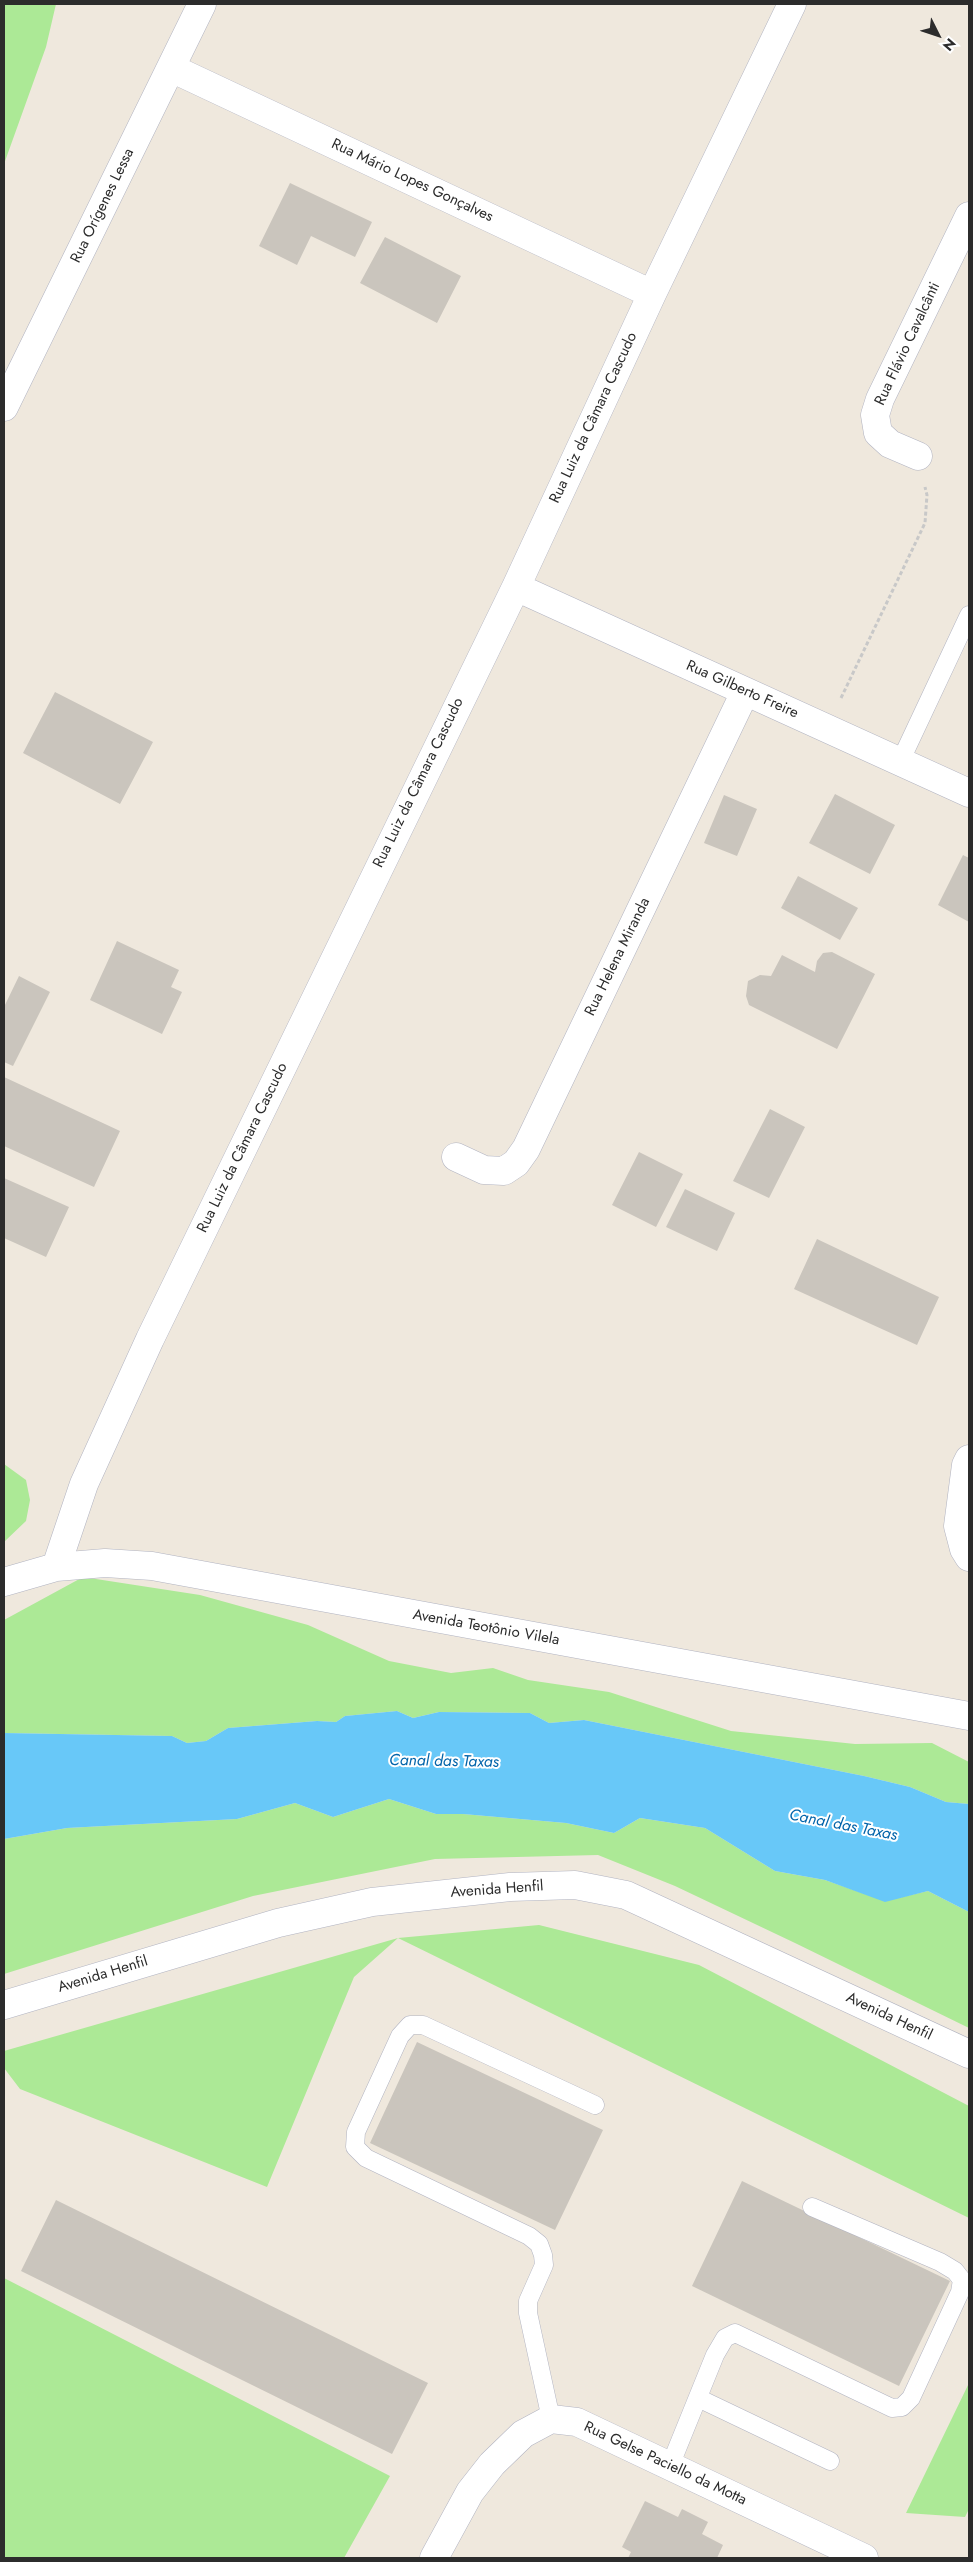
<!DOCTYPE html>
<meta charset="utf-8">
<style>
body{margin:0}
#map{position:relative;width:973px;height:2562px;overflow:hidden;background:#efe8dd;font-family:Jost,sans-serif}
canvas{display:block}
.frame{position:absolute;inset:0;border:5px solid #2c2c2c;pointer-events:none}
.north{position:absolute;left:913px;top:10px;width:50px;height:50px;-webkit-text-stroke:4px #fff;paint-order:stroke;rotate:131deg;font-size:14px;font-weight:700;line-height:20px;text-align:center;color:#2c2c2c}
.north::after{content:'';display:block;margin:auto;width:18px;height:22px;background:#2c2c2c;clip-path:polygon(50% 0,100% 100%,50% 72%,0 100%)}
</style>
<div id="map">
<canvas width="973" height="2562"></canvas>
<div class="frame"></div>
<div class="north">N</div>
</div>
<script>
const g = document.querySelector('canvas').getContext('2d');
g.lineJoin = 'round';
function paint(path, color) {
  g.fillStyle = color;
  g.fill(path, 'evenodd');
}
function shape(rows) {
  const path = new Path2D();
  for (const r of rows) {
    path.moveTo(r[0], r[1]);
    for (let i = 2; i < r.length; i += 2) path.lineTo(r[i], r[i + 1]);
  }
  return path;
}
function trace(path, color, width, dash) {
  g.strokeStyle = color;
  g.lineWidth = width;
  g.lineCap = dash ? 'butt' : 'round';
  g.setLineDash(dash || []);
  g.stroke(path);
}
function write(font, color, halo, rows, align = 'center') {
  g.font = font + ' Jost,sans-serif';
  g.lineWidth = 4;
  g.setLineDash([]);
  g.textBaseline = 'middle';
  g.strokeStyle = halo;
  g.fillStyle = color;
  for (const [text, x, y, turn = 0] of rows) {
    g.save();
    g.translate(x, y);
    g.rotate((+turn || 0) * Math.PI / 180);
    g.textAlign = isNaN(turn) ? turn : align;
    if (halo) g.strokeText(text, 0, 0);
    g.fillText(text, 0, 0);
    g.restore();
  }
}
const green = shape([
 [4,4,56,4,46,47,4,164],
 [4,1464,26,1480,30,1500,26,1521,4,1542],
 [83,1577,200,1595,308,1625,389,1661,451,1673,493,1668,528,1680,609,1692,731,1731,855,1744,932,1743,969,1762,969,1804,946,1802,910,1787,864,1776,584,1720,549,1723,530,1713,439,1712,413,1718,397,1711,345,1716,336,1722,317,1721,228,1728,206,1741,187,1743,172,1736,4,1733,4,1620],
 [389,1799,436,1814,463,1814,566,1823,614,1833,640,1818,705,1828,775,1871,825,1880,885,1901,928,1891,969,1912,969,2028,795,1943,675,1886,598,1855,435,1859,253,1896,4,1974,4,1839,67,1828,237,1819,295,1803,333,1817],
 [539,1925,699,1965,969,2106,969,2218,398,1938,354,1977,267,2187,20,2089,4,2068,4,2051,398,1938],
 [4,2278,390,2476,344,2558,4,2558],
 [969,2383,969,2509,965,2517,906,2513]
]);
const water = shape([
 [397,1711,413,1718,439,1712,530,1713,549,1723,584,1720,864,1776,910,1787,946,1802,969,1804,969,1912,928,1891,885,1902,825,1880,775,1871,705,1828,640,1818,614,1833,566,1823,463,1814,436,1814,389,1799,333,1817,295,1803,237,1819,67,1828,4,1839,4,1733,172,1736,187,1743,206,1741,228,1728,317,1721,336,1722,345,1716]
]);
const building = shape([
 [290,183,372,222,355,257,311,236,297,265,259,246],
 [385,237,461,276,437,323,360,283],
 [55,692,153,742,120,804,23,753],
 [835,794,895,825,870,874,809,843],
 [724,795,757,809,737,856,704,843],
 [963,855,969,858,969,922,938,905],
 [798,876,858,908,840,940,781,908],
 [117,941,179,970,171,987,182,992,162,1034,90,1000],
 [832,952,875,974,837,1049,749,1005,746,996,748,981,760,975,771,976,782,955,815,972,817,961,823,953],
 [19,976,50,992,13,1066,4,1062,4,1007],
 [4,1077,120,1131,94,1187,4,1146],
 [770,1109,805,1127,769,1198,733,1181],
 [639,1152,683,1174,656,1227,612,1205],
 [4,1178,69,1207,46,1257,4,1238],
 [685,1189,735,1213,717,1251,666,1227],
 [817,1239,939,1297,917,1345,794,1289],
 [417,2042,603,2130,555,2230,370,2143],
 [742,2181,950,2281,899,2386,692,2286],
 [56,2200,428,2383,392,2454,21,2271],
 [645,2501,678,2517,682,2509,708,2522,702,2534,723,2545,717,2558,628,2558,631,2552,622,2547]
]);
const path = shape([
 [841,698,925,523,927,495,925,487]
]);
const lane = shape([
 [900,762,969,615],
 [698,2398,830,2461],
 [551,2419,528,2313,528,2301,544,2265,543,2255,539,2244,529,2236,366,2158,355,2147,356,2132,400,2036,410,2025,423,2025,595,2105],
 [670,2466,715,2355,725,2338,735,2333,892,2408,902,2407,911,2398,960,2292,962,2280,955,2271,940,2262,812,2207]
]);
const street = shape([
 [171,68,652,294],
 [4,407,202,4],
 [918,456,890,444,878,433,875,415,880,399,969,216],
 [516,587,969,793],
 [456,1157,484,1170,504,1171,516,1163,526,1149,745,692],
 [969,1459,966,1465,958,1526,964,1549,969,1557],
 [56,1567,84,1484,150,1339,516,587,652,294,792,4],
 [4,1582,56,1567,105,1563,152,1566,969,1716],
 [4,2005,278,1923,372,1902,510,1887,575,1885,626,1895,969,2054],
 [434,2558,470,2492,492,2464,523,2434,551,2419,577,2422,864,2558]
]);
const streetNames = [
 ["Rua Mário Lopes Gonçalves",412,181,25],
 ["Rua Orígenes Lessa",103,206,-64],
 ["Rua Flávio Cavalcânti",908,344,-65],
 ["Rua Luiz da Câmara Cascudo",594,418,-65],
 ["Rua Gilberto Freire",742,690,24],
 ["Rua Luiz da Câmara Cascudo",419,783,-64],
 ["Rua Helena Miranda",618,957,-64],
 ["Rua Luiz da Câmara Cascudo",243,1148,-64],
 ["Avenida Teotônio Vilela",486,1628,10],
 ["Avenida Henfil",497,1890,-4],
 ["Avenida Henfil",103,1975,-17],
 ["Avenida Henfil",889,2017,25],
 ["Rua Gelse Paciello da Motta",665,2464,25]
];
const waterNames = [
 ["Canal das Taxas",444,1762,1],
 ["Canal das Taxas",843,1826,11]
];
paint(green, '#ace996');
paint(water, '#68c8f8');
paint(building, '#cac5bd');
trace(lane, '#b1b3c1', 19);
trace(street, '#b1b3c1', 29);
trace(path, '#c8c8c8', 3, [4, 2.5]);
trace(lane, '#fff', 18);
trace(street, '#fff', 28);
write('15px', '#2c2c2c', '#fff', streetNames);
write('italic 16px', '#0264aa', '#fff', waterNames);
</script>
